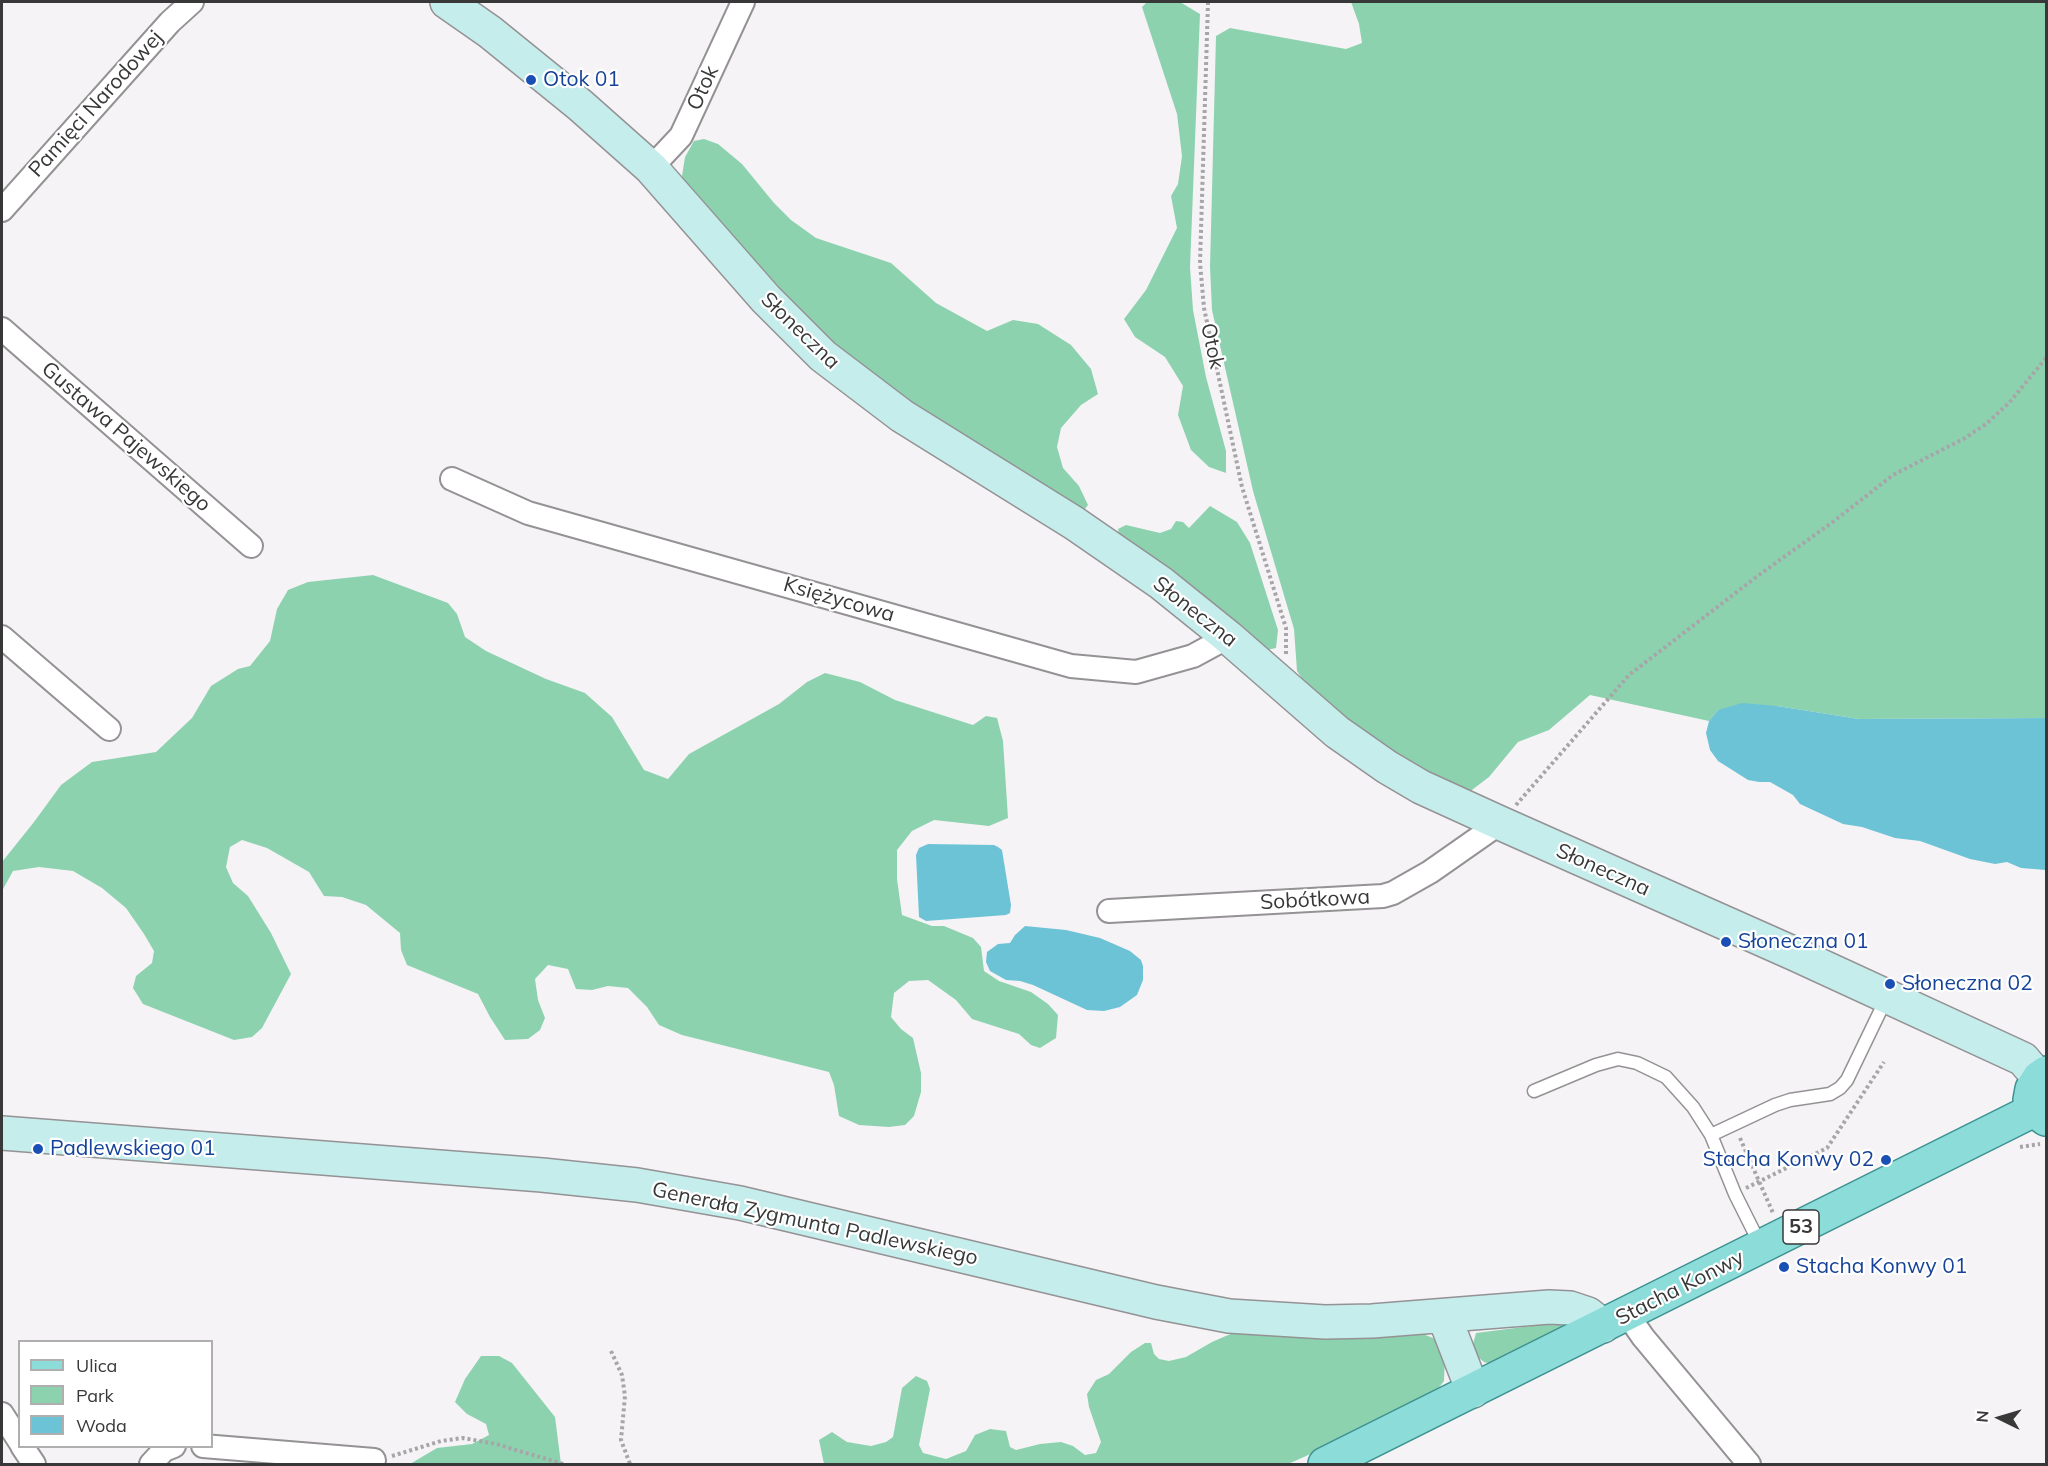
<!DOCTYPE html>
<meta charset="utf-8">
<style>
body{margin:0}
#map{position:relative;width:2048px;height:1466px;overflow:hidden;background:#f6f3f6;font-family:Mulish,sans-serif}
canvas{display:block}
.frame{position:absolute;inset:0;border:3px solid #393839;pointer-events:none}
.legend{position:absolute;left:18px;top:1340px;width:195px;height:108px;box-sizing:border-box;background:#fff;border:2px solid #b0afb0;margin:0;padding:8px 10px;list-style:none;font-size:18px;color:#393839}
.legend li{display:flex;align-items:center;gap:12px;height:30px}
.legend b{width:30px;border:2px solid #b0afb0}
.north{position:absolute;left:1970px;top:1388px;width:60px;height:60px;-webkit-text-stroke:4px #fff;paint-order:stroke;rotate:275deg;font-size:16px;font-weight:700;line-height:24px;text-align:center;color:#393839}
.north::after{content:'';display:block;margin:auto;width:21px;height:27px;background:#393839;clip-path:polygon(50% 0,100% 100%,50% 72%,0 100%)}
</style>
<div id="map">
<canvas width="2048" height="1466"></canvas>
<div class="frame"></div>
<ul class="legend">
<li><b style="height:8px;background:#8cdcda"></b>Ulica</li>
<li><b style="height:16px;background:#8dd2af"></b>Park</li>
<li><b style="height:16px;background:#6dc3d6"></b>Woda</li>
</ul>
<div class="north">N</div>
</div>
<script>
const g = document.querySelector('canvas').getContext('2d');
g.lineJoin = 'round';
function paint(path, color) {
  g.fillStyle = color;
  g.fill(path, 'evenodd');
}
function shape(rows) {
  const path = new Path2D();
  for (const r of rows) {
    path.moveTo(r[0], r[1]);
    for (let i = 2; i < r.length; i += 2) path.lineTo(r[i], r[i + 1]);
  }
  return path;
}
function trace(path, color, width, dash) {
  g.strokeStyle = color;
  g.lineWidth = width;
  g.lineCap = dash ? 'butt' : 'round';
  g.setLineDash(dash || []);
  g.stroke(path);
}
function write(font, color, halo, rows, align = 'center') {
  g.font = font + ' Mulish,sans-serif';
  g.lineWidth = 4.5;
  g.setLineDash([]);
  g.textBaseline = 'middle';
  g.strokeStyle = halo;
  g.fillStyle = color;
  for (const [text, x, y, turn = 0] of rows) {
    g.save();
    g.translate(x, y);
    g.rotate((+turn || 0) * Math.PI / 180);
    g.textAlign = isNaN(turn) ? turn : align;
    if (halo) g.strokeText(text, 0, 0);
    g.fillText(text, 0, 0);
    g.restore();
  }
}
const green = shape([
 [1147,2,1180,2,1200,14,1190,267,1193,310,1206,377,1226,451,1226,473,1209,467,1191,450,1178,415,1183,386,1165,357,1135,337,1124,319,1146,290,1177,228,1171,196,1178,184,1182,156,1177,114,1142,7],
 [1351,2,2046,2,2046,718,1859,719,1777,706,1718,710,1709,721,1590,695,1549,730,1518,742,1489,777,1468,793,1445,787,1366,735,1305,683,1297,671,1294,629,1253,491,1212,310,1210,267,1216,36,1230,28,1346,49,1362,43,1359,24],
 [704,139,718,144,742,164,774,203,791,220,816,238,891,263,936,303,987,331,1013,320,1038,324,1071,345,1091,369,1098,394,1081,405,1061,428,1057,447,1063,468,1079,486,1088,505,1082,513,953,434,816,332,694,199,682,176,685,157,694,141],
 [1210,506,1237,522,1250,543,1278,630,1276,648,1267,650,1120,540,1118,529,1126,525,1160,533,1171,529,1176,521,1183,522,1189,528],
 [373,575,448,603,457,614,465,637,486,651,546,679,585,693,612,717,644,770,668,779,689,754,779,704,807,682,825,673,860,682,895,700,973,725,986,716,997,718,1003,741,1008,818,989,826,934,820,912,831,897,850,897,879,902,915,932,926,944,926,973,938,981,947,984,971,999,981,1031,992,1048,1004,1058,1015,1056,1038,1040,1048,1031,1045,1019,1034,972,1019,956,1000,928,980,909,981,894,993,891,1017,901,1029,913,1038,921,1073,921,1092,914,1116,905,1125,889,1127,859,1125,839,1116,834,1085,829,1072,682,1035,659,1025,647,1007,628,988,608,986,592,990,576,989,568,969,548,965,535,979,538,1000,545,1018,540,1030,528,1039,505,1040,490,1017,478,994,407,965,401,950,400,933,366,905,342,897,324,896,309,872,267,848,242,840,230,847,226,867,233,883,248,896,271,933,291,974,262,1028,252,1037,234,1040,143,1004,133,988,136,976,152,963,154,951,144,934,126,908,102,888,73,871,39,867,13,871,2,891,2,862,34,822,61,785,92,762,156,752,192,718,211,686,238,669,250,666,270,641,277,609,288,590,308,582],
 [1550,1320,1560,1322,1563,1327,1495,1365,1484,1362,1475,1355,1473,1344,1476,1333,1539,1325],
 [1235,1332,1418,1332,1438,1340,1445,1356,1444,1381,1433,1395,1376,1425,1288,1464,824,1464,819,1440,832,1432,847,1442,871,1446,886,1442,893,1437,902,1388,916,1376,927,1381,930,1389,919,1445,923,1453,946,1459,966,1451,975,1435,990,1429,1006,1431,1010,1447,1016,1450,1040,1444,1061,1442,1073,1446,1085,1455,1096,1453,1101,1442,1089,1407,1087,1394,1096,1380,1109,1374,1131,1352,1145,1343,1151,1343,1154,1354,1159,1359,1169,1361,1186,1357,1212,1342],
 [481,1356,499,1356,512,1363,555,1417,561,1464,410,1464,437,1448,472,1444,489,1435,486,1424,467,1414,455,1402,465,1379]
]);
const water = shape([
 [1742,703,1777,706,1859,719,2046,718,2046,870,2021,868,2007,862,1995,864,1970,859,1920,841,1895,838,1862,827,1843,824,1800,804,1793,795,1770,782,1759,782,1748,780,1718,761,1710,750,1706,733,1709,721,1718,710],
 [928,844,994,845,998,847,1002,850,1011,905,1010,913,1006,915,926,921,919,917,916,855,919,848],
 [1025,926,1066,930,1100,938,1130,951,1141,960,1143,966,1143,980,1137,995,1120,1007,1104,1011,1087,1010,1033,985,1020,981,1006,980,990,971,986,962,987,952,998,944,1010,943,1015,935]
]);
const path = shape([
 [1208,2,1200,263,1204,308,1242,487,1286,628,1286,654],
 [1516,805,1629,675,1755,578,1834,521,1893,475,1965,438,1986,424,2009,403,2046,358],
 [1740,1138,1773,1213],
 [2020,1147,2040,1144],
 [1746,1188,1827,1148,1884,1062],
 [611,1351,622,1375,625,1396,621,1440,630,1464],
 [392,1456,441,1441,463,1438,496,1444,563,1464]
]);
const lane = shape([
 [1534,1091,1596,1065,1618,1059,1637,1063,1666,1077,1693,1107,1711,1135,1735,1194,1761,1246],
 [1711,1135,1775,1105,1790,1100,1830,1094,1840,1088,1847,1080,1887,997]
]);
const street = shape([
 [651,168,681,136,743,2],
 [2,210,170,22,192,2],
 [2,329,251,546],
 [452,479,528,513,1071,666,1136,672,1193,656,1228,637],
 [2,637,109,729],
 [1109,911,1383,896,1393,893,1430,872,1500,823],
 [1627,1314,1643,1337,1749,1464],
 [2,1414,20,1442],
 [22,1446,34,1464],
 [203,1446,374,1460],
 [151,1464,164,1450,174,1446]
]);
const secondary = shape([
 [447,2,490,32,580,105,651,168,766,299,823,356,902,416,1074,523,1161,583,1228,637,1337,732,1387,767,1421,787,1500,823,1795,954,2023,1059,2039,1078],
 [2,1133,542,1175,637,1185,740,1203,1156,1302,1229,1316,1325,1322,1372,1321,1549,1307,1570,1308,1588,1314,1603,1326],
 [1444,1316,1473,1391]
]);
const primary = shape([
 [2046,1073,2039,1078,2032,1089,2030,1100,2034,1110,2046,1119],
 [1325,1464,2034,1110]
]);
const markers = [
 [531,80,6,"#1a4fb4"],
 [1726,942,6,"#1a4fb4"],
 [1890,984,6,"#1a4fb4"],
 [38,1149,6,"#1a4fb4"],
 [1886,1160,6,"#1a4fb4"],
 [1784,1267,6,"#1a4fb4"]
];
const shields = [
 [1801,1227,36]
];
const shieldNames = [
 ["53",1801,1227]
];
const transitNames = [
 ["Otok 01",543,80],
 ["Słoneczna 01",1738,942],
 ["Słoneczna 02",1902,984],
 ["Padlewskiego 01",50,1149],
 ["Stacha Konwy 02",1874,1160,"right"],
 ["Stacha Konwy 01",1796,1267]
];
const streetNames = [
 ["Otok",703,88,-65],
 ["Pamięci Narodowej",96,104,-48],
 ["Słoneczna",800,331,44],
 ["Otok",1212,346,78],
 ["Gustawa Pajewskiego",126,437,41],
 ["Księżycowa",839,600,16],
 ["Słoneczna",1195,612,38],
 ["Słoneczna",1603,870,24],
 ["Sobótkowa",1315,900,-3],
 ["Generała Zygmunta Padlewskiego",815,1224,12],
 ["Stacha Konwy",1680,1288,-27]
];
paint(green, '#8dd2af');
paint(water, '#6dc3d6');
trace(lane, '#949294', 15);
trace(street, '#949294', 26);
trace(secondary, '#949294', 36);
trace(primary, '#3d9391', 36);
trace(path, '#a7a5a7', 4, [3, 3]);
trace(lane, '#fff', 12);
trace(street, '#fff', 22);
trace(secondary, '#c5edec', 33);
trace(primary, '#8cdcda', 33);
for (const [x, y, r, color] of markers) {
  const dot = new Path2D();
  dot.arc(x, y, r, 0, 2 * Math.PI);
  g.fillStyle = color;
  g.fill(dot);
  trace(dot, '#fff', 2);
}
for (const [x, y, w] of shields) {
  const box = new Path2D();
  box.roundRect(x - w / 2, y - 17, w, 34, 4.5);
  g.fillStyle = '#fff';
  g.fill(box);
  trace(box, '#393839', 1.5);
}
write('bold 20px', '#393839', null, shieldNames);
write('21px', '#164399', '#fff', transitNames, 'left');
write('21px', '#393839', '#fff', streetNames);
</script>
